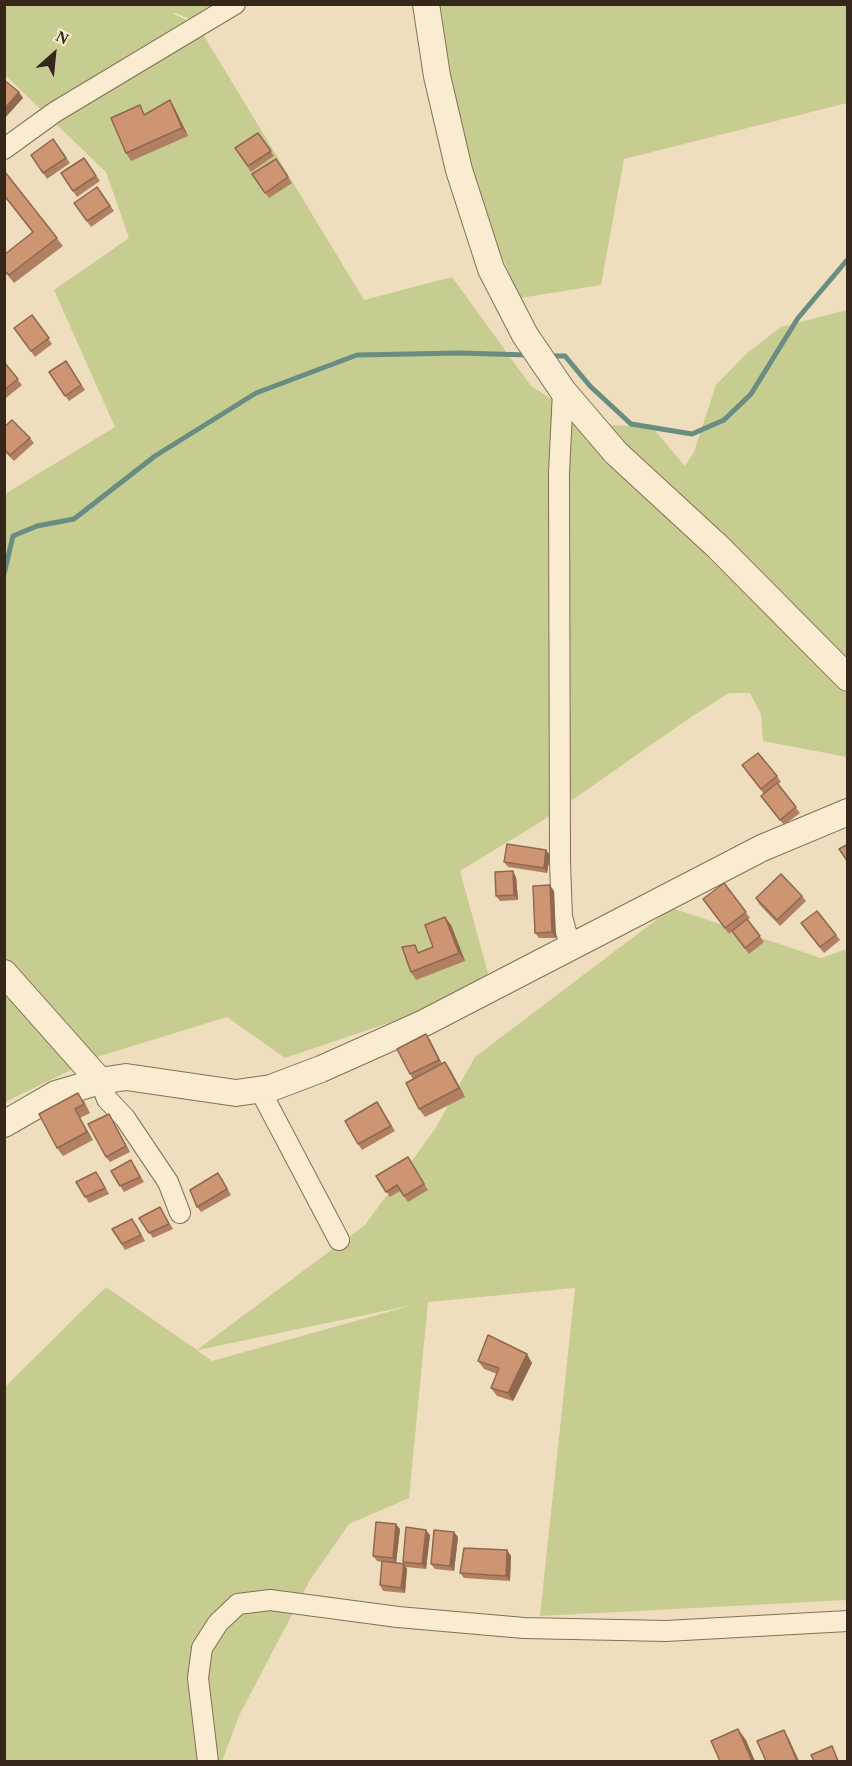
<!DOCTYPE html>
<style>
body{margin:0}
#map{position:relative;width:852px;height:1766px;overflow:hidden;background:#eedebd;font-family:"Times New Roman",serif}
canvas{display:block}
.frame{position:absolute;inset:0;border:6px solid #36271b;pointer-events:none}
.north{position:absolute;left:24px;top:24px;width:60px;height:60px;-webkit-text-stroke:4px #f6e9cd;paint-order:stroke;rotate:27deg;font-size:16px;font-weight:700;line-height:24px;text-align:center;color:#36271b}
.north::after{content:'';display:block;margin:auto;width:21px;height:27px;background:#36271b;clip-path:polygon(50% 0,100% 100%,50% 72%,0 100%)}
</style>
<div id="map">
<canvas width="852" height="1766"></canvas>
<div class="frame"></div>
<div class="north">N</div>
</div>
<script>
const g = document.querySelector('canvas').getContext('2d');
g.lineJoin = 'round';
function paint(path, color) {
  g.fillStyle = color;
  g.fill(path, 'evenodd');
}
function shape(rows) {
  const path = new Path2D();
  for (const r of rows) {
    path.moveTo(r[0], r[1]);
    for (let i = 2; i < r.length; i += 2) path.lineTo(r[i], r[i + 1]);
  }
  return path;
}
function trace(path, color, width, dash) {
  g.strokeStyle = color;
  g.lineWidth = width;
  g.lineCap = dash ? 'butt' : 'round';
  g.setLineDash(dash || []);
  g.stroke(path);
}
const green = shape([
 [5,5,236,5,201,24,176,13,172,13,198,26,364,300,452,277,531,386,591,424,652,427,685,466,694,452,716,385,747,353,781,327,847,310,847,757,763,741,761,714,750,693,729,693,691,717,542,821,460,871,492,988,285,1058,227,1017,100,1056,5,1102,5,494,115,427,54,290,129,238,106,172,5,75],
 [433,5,847,5,847,103,624,159,601,285,520,298,455,150],
 [672,908,821,958,847,949,847,1600,540,1616,575,1288,428,1302,409,1498,349,1524,310,1580,239,1716,222,1761,5,1762,5,1387,106,1287,197,1350,365,1225,435,1129,475,1057],
 [413,1305,212,1361,198,1351,198,1350]
]);
const stream = shape([
 [550,356,565,356,590,386,631,424,692,434,724,420,751,394,798,318,848,259],
 [4,574,13,536,37,526,74,519,155,456,256,393,357,355,460,353,528,355]
]);
const minor = shape([
 [4,149,55,112,235,4],
 [563,391,559,473,560,862,562,917,567,935],
 [100,1081,107,1099,125,1118,168,1182,180,1213],
 [260,1090,339,1240],
 [208,1762,198,1678,202,1648,218,1623,238,1604,270,1600,398,1617,524,1628,666,1631,848,1621]
]);
const tertiary = shape([
 [426,4,437,76,459,170,491,269,525,335,563,391,616,453,717,546,848,678],
 [4,973,100,1081],
 [4,1124,56,1094,100,1081,126,1077,236,1093,271,1088,321,1069,424,1023,762,848,848,812]
]);
const wall = shape([
 [170,100,175,109,188,136,131,161,126,153,146,114],
 [258,133,274,156,251,172,235,148],
 [53,139,70,163,47,179,31,155],
 [84,158,100,181,77,197,61,173],
 [276,159,292,183,269,198,252,174],
 [4,172,63,246,14,283,4,271,4,255,33,233,4,196],
 [97,187,114,211,91,227,74,203],
 [32,315,52,344,35,357,14,328],
 [66,361,85,390,69,401,49,372],
 [4,362,22,385,6,398,4,396],
 [4,427,30,438,34,443,14,461,4,451],
 [746,771,777,776,781,782,778,784,800,813,784,825,765,802,764,794],
 [550,855,547,873,508,867,504,862],
 [516,877,518,900,500,901,496,896],
 [724,883,750,918,747,920,764,942,749,954,732,931,729,934,703,899],
 [554,891,556,938,539,938,535,933],
 [802,896,806,901,780,926,759,904,756,898],
 [817,911,840,940,824,953,805,929],
 [451,925,465,961,416,980,411,972,420,952,433,947],
 [430,1040,442,1064,445,1062,451,1071,465,1097,425,1117,419,1109,413,1079,410,1074],
 [84,1101,90,1113,80,1118,93,1140,63,1156,57,1148,39,1114],
 [377,1102,395,1131,362,1150,358,1144],
 [109,1114,130,1152,110,1162,106,1157],
 [411,1163,428,1190,408,1202,400,1191,390,1197,376,1176],
 [135,1166,144,1182,124,1192,111,1171],
 [100,1177,109,1194,89,1203,76,1182],
 [222,1178,231,1195,201,1212,197,1207],
 [160,1207,173,1229,153,1238,139,1218],
 [136,1224,145,1241,125,1250,112,1229],
 [478,1361,532,1363,513,1401,497,1396,491,1388,497,1374,484,1369],
 [400,1529,396,1563,404,1564,407,1569,405,1593,383,1591,380,1585,382,1562,377,1561,373,1556],
 [430,1535,426,1569,406,1567,403,1562],
 [458,1537,454,1571,435,1569,431,1564],
 [507,1550,511,1556,510,1581,464,1578,460,1573]
]);
const shadedWall = shape([
 [19,92,23,98,6,117,4,114,4,109],
 [170,100,175,109,188,136,182,128],
 [546,850,550,855,547,873,544,868],
 [513,871,516,877,518,900,514,895],
 [550,885,554,891,556,938,552,932],
 [445,917,451,925,465,961,459,953],
 [426,1034,430,1040,443,1066,439,1060],
 [445,1062,451,1071,465,1097,459,1088],
 [75,1109,80,1118,93,1140,87,1132],
 [109,1114,112,1119,130,1152,126,1146],
 [527,1354,532,1363,513,1401,508,1393],
 [396,1524,400,1529,396,1563,393,1558],
 [426,1530,430,1535,426,1569,422,1564],
 [454,1532,458,1537,454,1571,450,1566],
 [507,1550,511,1556,510,1581,506,1576],
 [404,1564,407,1569,405,1593,401,1588],
 [738,1729,746,1740,755,1761,752,1761],
 [784,1730,789,1739,799,1761,797,1761]
]);
const building = shape([
 [4,80,19,92,4,109,4,80],
 [170,100,182,128,126,153,111,118,140,105,144,115,170,100],
 [258,133,271,151,248,166,235,148,258,133],
 [53,139,66,158,43,173,31,155,53,139],
 [84,158,96,176,73,191,61,173,84,158],
 [276,159,288,177,265,193,252,174,276,159],
 [4,172,5,172,57,238,9,275,4,270,4,255,33,232,4,195,4,172],
 [97,187,110,206,87,221,74,203,97,187],
 [32,315,49,338,31,351,14,328,32,315],
 [66,361,81,385,65,396,49,372,66,361],
 [4,362,18,379,4,390,4,362],
 [12,420,30,438,10,455,4,449,4,427,12,420],
 [758,753,777,776,761,789,742,765,758,753],
 [777,783,796,807,780,820,761,796,777,783],
 [507,844,546,850,544,868,504,862,507,844],
 [848,844,848,862,839,849,848,844],
 [513,871,514,895,496,896,495,872,513,871],
 [781,874,802,896,777,920,756,898,781,874],
 [724,883,746,912,725,928,703,899,724,883],
 [550,885,552,932,535,933,533,886,550,885],
 [817,911,836,935,820,947,801,923,817,911],
 [445,917,459,953,411,972,402,947,415,945,418,953,433,947,425,925,445,917],
 [747,919,760,936,745,948,732,931,747,919],
 [426,1034,439,1060,410,1074,397,1049,426,1034],
 [445,1062,459,1088,419,1109,406,1083,445,1062],
 [78,1093,84,1104,75,1109,87,1132,57,1148,39,1114,78,1093],
 [377,1102,391,1126,358,1144,345,1121,377,1102],
 [109,1114,126,1146,106,1157,88,1124,109,1114],
 [408,1157,424,1184,404,1196,397,1185,386,1192,376,1176,408,1157],
 [131,1160,140,1177,120,1186,111,1171,131,1160],
 [96,1172,105,1188,85,1197,76,1182,96,1172],
 [218,1173,227,1189,197,1207,190,1190,218,1173],
 [160,1207,169,1224,149,1233,139,1218,160,1207],
 [132,1219,141,1235,122,1244,112,1229,132,1219],
 [488,1335,527,1354,508,1393,491,1388,499,1368,478,1361,488,1335],
 [376,1522,396,1524,393,1558,373,1556,376,1522],
 [406,1527,426,1530,422,1564,403,1562,406,1527],
 [434,1530,454,1532,450,1566,431,1564,434,1530],
 [464,1548,507,1550,506,1576,460,1573,464,1548],
 [382,1561,404,1564,401,1588,380,1585,382,1561],
 [738,1729,752,1761,720,1761,711,1741,738,1729],
 [784,1730,797,1761,766,1761,757,1741,784,1730],
 [832,1746,838,1761,814,1761,811,1755,832,1746]
]);
paint(green, '#c7cc91');
trace(stream, '#698d83', 5);
trace(minor, '#876e56', 22);
trace(tertiary, '#876e56', 28);
trace(minor, '#f9ecd0', 20);
trace(tertiary, '#f9ecd0', 26);
paint(wall, '#b18062');
paint(shadedWall, '#906850');
paint(building, '#ce9572');
trace(building, '#906850', 1.5);
</script>
